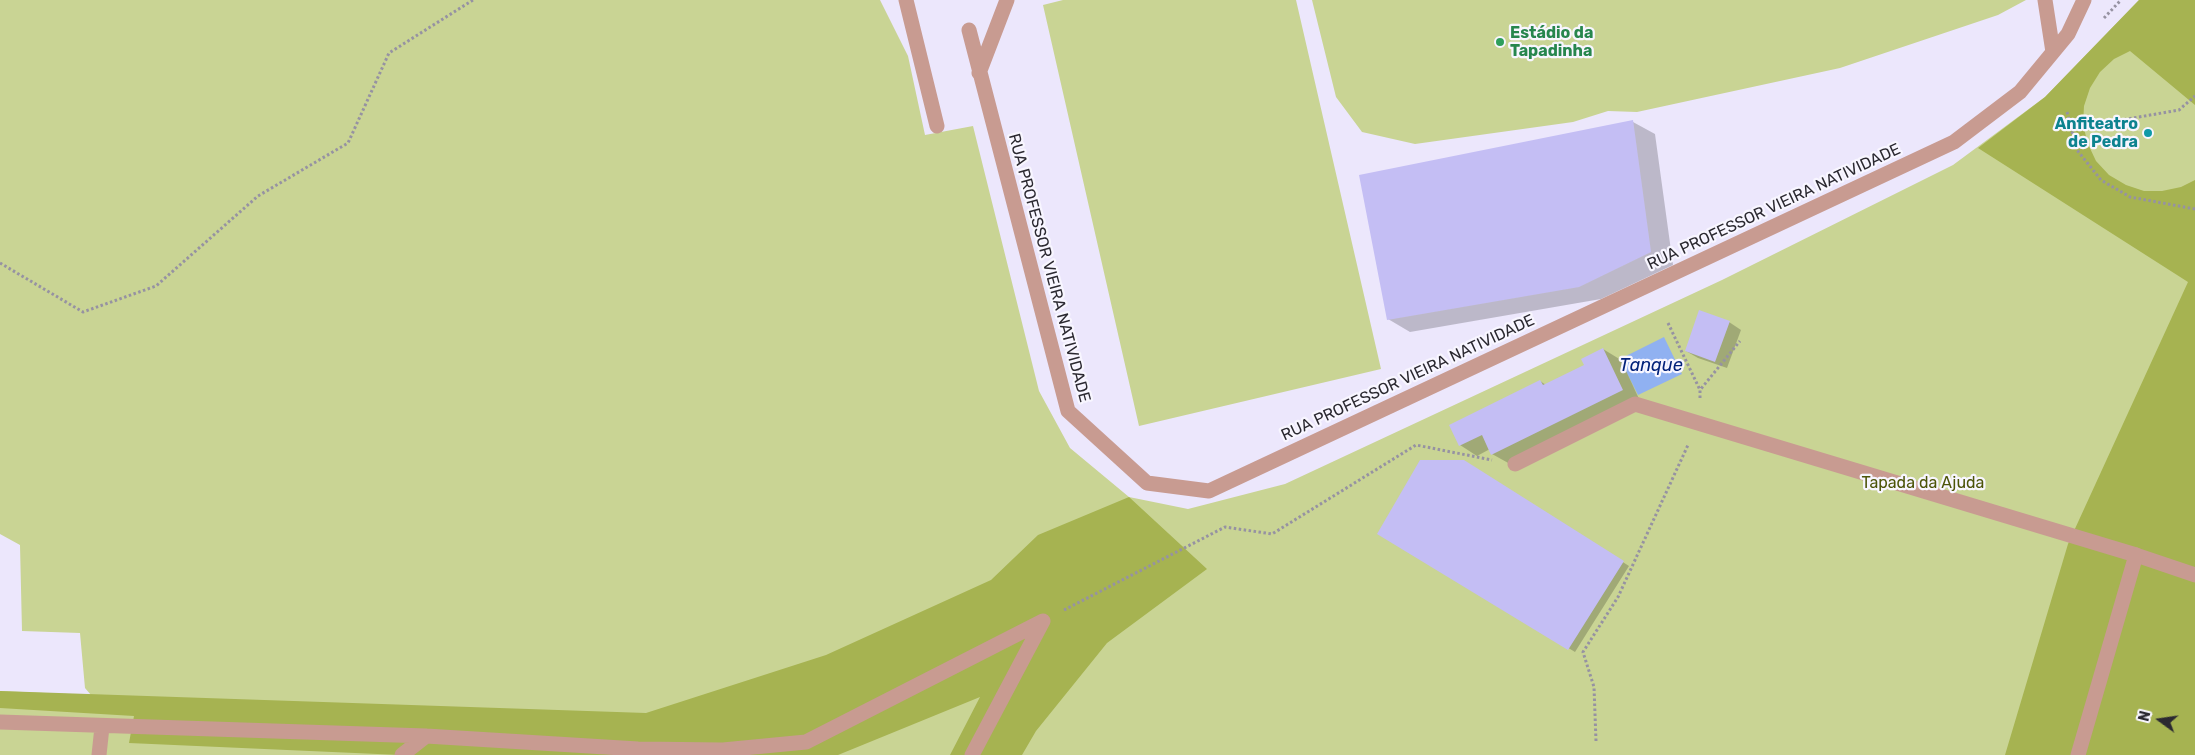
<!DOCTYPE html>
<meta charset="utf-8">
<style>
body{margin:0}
#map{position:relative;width:2195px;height:755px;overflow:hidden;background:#ece7fc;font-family:Rubik,sans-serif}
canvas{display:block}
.north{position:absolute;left:2135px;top:695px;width:50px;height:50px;-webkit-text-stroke:4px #f8f6ff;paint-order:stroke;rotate:284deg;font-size:14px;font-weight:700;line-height:20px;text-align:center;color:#2b2931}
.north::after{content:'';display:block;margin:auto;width:18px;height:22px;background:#2b2931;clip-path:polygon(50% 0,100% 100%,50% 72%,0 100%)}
</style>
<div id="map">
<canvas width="2195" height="755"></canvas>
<div class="north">N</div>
</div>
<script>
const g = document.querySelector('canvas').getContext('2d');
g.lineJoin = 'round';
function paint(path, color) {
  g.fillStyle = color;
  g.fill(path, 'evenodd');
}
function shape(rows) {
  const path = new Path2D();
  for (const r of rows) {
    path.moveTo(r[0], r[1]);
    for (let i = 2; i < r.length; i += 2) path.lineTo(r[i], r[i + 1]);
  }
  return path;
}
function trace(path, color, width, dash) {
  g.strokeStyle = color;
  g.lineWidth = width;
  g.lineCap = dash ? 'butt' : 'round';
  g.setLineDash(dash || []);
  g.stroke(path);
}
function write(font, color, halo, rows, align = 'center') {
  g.font = font + ' Rubik,sans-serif';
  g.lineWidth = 4.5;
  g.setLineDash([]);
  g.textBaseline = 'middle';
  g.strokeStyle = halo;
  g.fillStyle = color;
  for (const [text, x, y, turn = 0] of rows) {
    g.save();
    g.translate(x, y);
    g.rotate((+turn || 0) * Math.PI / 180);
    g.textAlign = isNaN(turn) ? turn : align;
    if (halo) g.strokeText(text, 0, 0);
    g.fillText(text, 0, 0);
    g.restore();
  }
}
const green = shape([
 [0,0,880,0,908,56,925,135,973,126,1039,391,1070,448,1129,497,1188,509,1285,484,1722,280,1953,165,2045,97,2139,0,2195,0,2195,755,0,755,0,691,91,695,85,688,80,633,22,631,20,545,0,534],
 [1063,0,1296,0,1381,369,1139,426,1043,5],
 [1312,0,2026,0,1998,15,1840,68,1637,112,1608,111,1573,122,1415,144,1362,132,1336,97]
]);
const forest = shape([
 [2139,0,2195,0,2195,105,2130,51,2114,59,2100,72,2090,88,2084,106,2083,125,2088,144,2096,161,2109,175,2126,185,2144,191,2162,191,2181,187,2195,180,2195,755,2005,755,2068,544,2188,282,1978,148,2045,97],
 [1129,497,1207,569,1107,643,1036,731,1022,755,950,755,980,697,838,755,400,755,129,743,134,716,0,708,0,691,646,713,826,655,991,580,1038,535]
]);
const water = shape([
 [1664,337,1682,374,1638,395,1620,359]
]);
const shadow = shape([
 [1633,122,1655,134,1673,265,1601,299,1410,332,1388,319],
 [1729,322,1741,330,1727,368,1698,358,1686,351],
 [1603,349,1621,360,1640,401,1510,464,1492,454,1490,449,1477,456,1460,445,1540,381,1546,385,1585,366],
 [1470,465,1629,566,1575,652,1379,533]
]);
const building = shape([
 [1633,120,1651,252,1579,287,1387,320,1359,175],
 [1699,310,1730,321,1715,362,1685,351],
 [1603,348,1623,390,1491,455,1482,435,1459,446,1449,425,1540,380,1543,385,1584,365,1581,359],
 [1420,460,1464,460,1624,561,1568,650,1377,534]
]);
const path = shape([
 [2104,18,2121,0],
 [2067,112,2077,150,2101,180,2130,197,2195,209],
 [2070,129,2179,110,2195,96],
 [0,263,83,312,156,286,258,196,348,143,389,53,473,0],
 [1668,323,1700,390],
 [1700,398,1700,390,1740,341],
 [1064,610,1225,527,1272,534,1416,445,1492,460],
 [1596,741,1594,687,1583,652,1618,597,1688,445]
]);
const lane = shape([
 [906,0,937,126],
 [2045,0,2053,52],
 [969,30,1068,411,1147,483,1209,491,1954,142,2020,92,2068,34,2084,0],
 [979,73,1007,0],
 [1515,464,1635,404,2136,555,2195,575],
 [0,722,426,736,638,749,723,750,806,742,1043,621,972,755],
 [99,755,102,727],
 [402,755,426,736]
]);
const street = shape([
 [2078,755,2136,555]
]);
const markers = [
 [1500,42,5,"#2e9e5b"],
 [2148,133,5,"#0f9aa8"]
];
const leisureNames = [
 ["Estádio da",1510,33],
 ["Tapadinha",1510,51]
];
const cultureNames = [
 ["Anfiteatro",2138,124],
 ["de Pedra",2138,142]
];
const streetNames = [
 ["RUA PROFESSOR VIEIRA NATIVIDADE",1774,207,-25],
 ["RUA PROFESSOR VIEIRA NATIVIDADE",1049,268,75],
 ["RUA PROFESSOR VIEIRA NATIVIDADE",1408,378,-25]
];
const parkNames = [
 ["Tapada da Ajuda",1923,483]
];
const waterNames = [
 ["Tanque",1651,366]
];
paint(green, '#c9d494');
paint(forest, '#a6b351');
paint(water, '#90b1f1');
paint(shadow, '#0003');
paint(building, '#c4bef4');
trace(path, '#9692a2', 3, [2.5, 2.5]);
trace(lane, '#c89b91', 15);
trace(street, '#c89b91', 15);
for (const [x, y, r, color] of markers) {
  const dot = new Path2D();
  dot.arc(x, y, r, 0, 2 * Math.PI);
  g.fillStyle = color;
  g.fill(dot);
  trace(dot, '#f8f6ff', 2);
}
write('bold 16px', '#27864d', '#f8f6ff', leisureNames, 'left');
write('bold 16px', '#0d838f', '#f8f6ff', cultureNames, 'right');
write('16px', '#2b2931', '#f8f6ff', streetNames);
write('16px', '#4c5408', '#f8f6ff', parkNames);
write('italic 18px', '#02217a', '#f8f6ff', waterNames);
</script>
